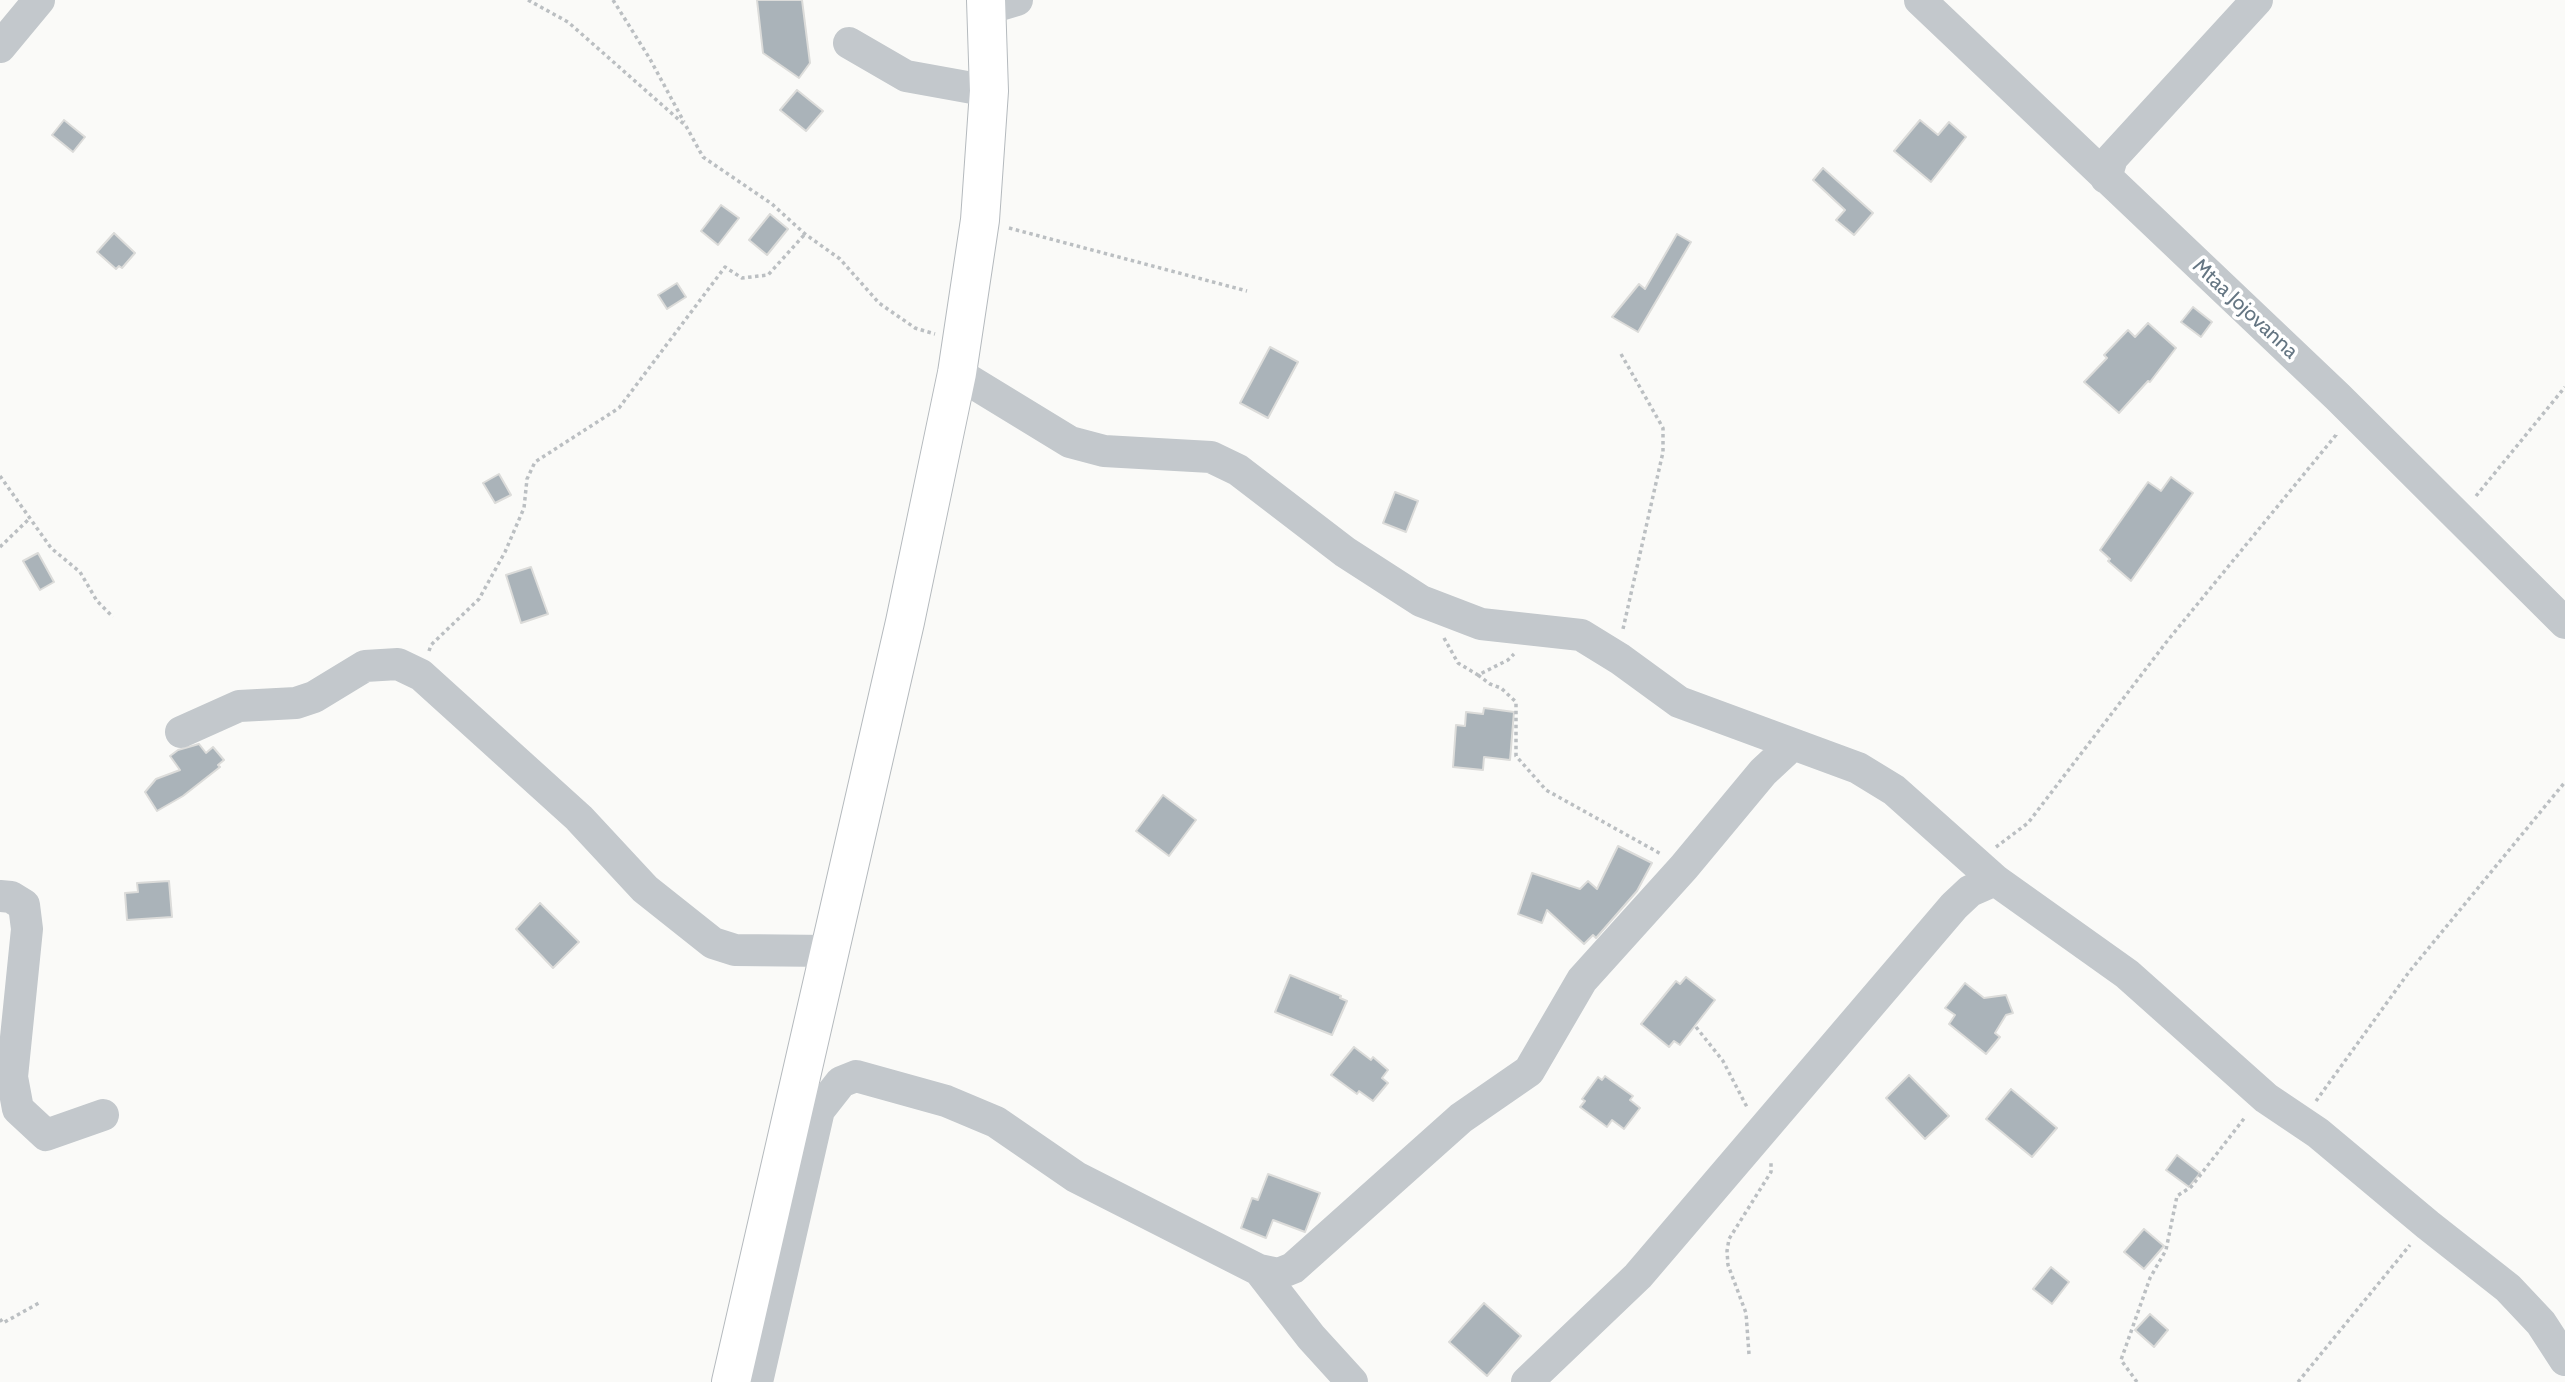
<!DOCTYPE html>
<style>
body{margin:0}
canvas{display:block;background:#fafaf8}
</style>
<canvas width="2565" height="1382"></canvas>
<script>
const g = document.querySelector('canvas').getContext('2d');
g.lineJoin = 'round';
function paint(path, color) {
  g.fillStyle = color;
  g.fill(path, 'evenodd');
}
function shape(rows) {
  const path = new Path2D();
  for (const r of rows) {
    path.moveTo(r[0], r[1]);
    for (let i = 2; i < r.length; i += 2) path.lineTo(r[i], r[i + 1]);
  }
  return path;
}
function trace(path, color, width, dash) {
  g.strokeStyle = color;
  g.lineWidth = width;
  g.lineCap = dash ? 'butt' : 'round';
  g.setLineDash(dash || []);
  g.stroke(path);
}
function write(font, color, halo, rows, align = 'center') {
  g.font = font + ' Cabin,sans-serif';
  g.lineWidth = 7;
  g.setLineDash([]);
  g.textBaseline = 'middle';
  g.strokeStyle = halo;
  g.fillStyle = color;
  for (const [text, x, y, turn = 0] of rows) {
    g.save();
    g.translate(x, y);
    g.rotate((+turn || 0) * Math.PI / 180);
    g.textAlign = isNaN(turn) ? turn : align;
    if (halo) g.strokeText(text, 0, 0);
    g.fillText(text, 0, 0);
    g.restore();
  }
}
const building = shape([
 [757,0,802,0,810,63,799,78,763,53,757,0],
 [797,90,823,111,806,131,780,110,797,90],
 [64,120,85,137,73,152,52,135,64,120],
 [1920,120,1938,135,1949,122,1966,137,1931,182,1894,151,1920,120],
 [1823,168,1873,213,1854,235,1836,220,1845,210,1813,180,1823,168],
 [721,205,739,218,718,245,701,231,721,205],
 [770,214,788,229,767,255,749,240,770,214],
 [114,233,135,253,122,268,119,266,116,269,97,252,114,233],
 [1677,234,1691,242,1638,332,1612,317,1639,284,1645,289,1677,234],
 [677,283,686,297,667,309,658,295,677,283],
 [2193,307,2212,322,2201,337,2181,322,2193,307],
 [2148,323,2176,348,2150,382,2148,381,2119,413,2084,382,2107,358,2104,355,2128,330,2135,337,2148,323],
 [1270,347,1298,362,1268,418,1240,403,1270,347],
 [499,474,511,495,495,503,483,483,499,474],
 [2171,477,2193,493,2131,581,2108,561,2110,559,2100,550,2148,482,2161,491,2171,477],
 [1395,492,1418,501,1406,532,1383,523,1395,492],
 [38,553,54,582,40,590,23,561,38,553],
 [531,567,548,614,521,623,506,575,531,567],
 [1484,708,1514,712,1510,760,1484,757,1483,770,1453,767,1456,725,1465,726,1466,712,1483,714,1484,708],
 [199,744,206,753,213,747,224,760,218,765,220,767,183,796,157,811,145,792,156,779,180,770,170,756,178,750,199,744],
 [1163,795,1196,820,1169,856,1136,831,1163,795],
 [1618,846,1652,863,1637,891,1596,938,1593,935,1584,944,1547,910,1542,923,1518,914,1532,873,1580,889,1588,881,1597,889,1618,846],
 [169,881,172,917,127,920,125,893,138,892,137,883,169,881],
 [540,903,579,942,553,968,516,929,540,903],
 [1290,975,1341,996,1340,998,1347,1001,1332,1035,1275,1012,1290,975],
 [1686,977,1715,1000,1680,1045,1674,1041,1669,1047,1641,1024,1676,981,1680,984,1686,977],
 [1965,983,1984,998,2006,995,2013,1013,2006,1015,1995,1033,2000,1037,1986,1054,1949,1024,1955,1015,1945,1008,1965,983],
 [1354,1047,1371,1060,1373,1057,1388,1070,1382,1078,1388,1083,1373,1101,1359,1091,1357,1094,1331,1075,1354,1047],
 [1909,1075,1949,1116,1925,1139,1886,1098,1909,1075],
 [1605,1076,1633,1096,1630,1100,1640,1108,1624,1129,1612,1120,1607,1127,1580,1107,1585,1101,1582,1099,1598,1077,1602,1080,1605,1076],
 [2011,1089,2057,1128,2032,1157,1986,1119,2011,1089],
 [2177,1155,2200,1173,2189,1187,2166,1170,2177,1155],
 [1268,1174,1320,1193,1305,1232,1273,1220,1266,1238,1241,1228,1252,1198,1258,1200,1268,1174],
 [2144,1229,2164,1246,2144,1269,2124,1252,2144,1229],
 [2051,1267,2069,1282,2052,1304,2033,1289,2051,1267],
 [1484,1303,1521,1336,1487,1376,1449,1342,1484,1303],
 [2150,1314,2168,1330,2154,1347,2135,1330,2150,1314]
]);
const path = shape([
 [528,0,568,22,686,126,703,157,772,204,805,234,840,259,879,303,915,328,935,334],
 [613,0,650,59,684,122],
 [1009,228,1247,291],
 [1621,354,1663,428,1663,452,1623,629],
 [0,476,51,548,80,572,97,601,113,617],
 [2476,496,2565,387],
 [0,547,29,519],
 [1444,638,1458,663,1478,675,1508,660,1514,654],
 [429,651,431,645,479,599,505,552,524,508,527,479,535,462,619,408,725,267,742,278,768,275,805,234],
 [1478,675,1490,684,1501,688,1516,702,1516,756,1546,790,1661,854],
 [1996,847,2028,823,2168,640,2336,435,2336,432],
 [1696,1027,1723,1061,1748,1109],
 [2316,1101,2409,972,2565,782],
 [0,1319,3,1323,39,1303],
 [1749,1354,1746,1313,1728,1265,1727,1251,1729,1239,1771,1172,1771,1162],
 [2137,1382,2121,1360,2150,1278,2166,1250,2177,1196,2191,1187,2246,1116],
 [2298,1382,2410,1245]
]);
const minor = shape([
 [1920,0,2338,397,2565,623],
 [987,9,1017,0],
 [849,43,906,76,989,91],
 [0,47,39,0],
 [2106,178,2112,158,2257,0],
 [957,373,1070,442,1104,451,1211,457,1238,470,1345,552,1421,601,1481,624,1581,635,1620,659,1679,702,1858,768,1894,790,1995,880,2127,974,2266,1098,2318,1133,2428,1225,2508,1288,2541,1323,2565,1360],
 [181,732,239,706,296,703,314,697,365,666,398,664,421,675,579,818,645,889,713,943,735,950,829,951],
 [0,896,11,897,24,905,27,929,12,1077,18,1109,46,1135,103,1115],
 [1259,1270,1311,1337,1352,1382],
 [757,1382,819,1110,841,1082,856,1076,946,1101,996,1122,1076,1177,1259,1270,1278,1274,1293,1268,1461,1118,1529,1071,1582,980,1684,867,1763,772,1792,745],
 [1527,1382,1638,1276,1954,906,1970,891,1995,880]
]);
const major = shape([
 [731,1382,905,622,957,373,980,220,989,91,986,0]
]);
const streetNames = [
 ["Mtaa Jojovanna",2245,309,43]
];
paint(building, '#aab3b9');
trace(building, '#dcdcda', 2);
trace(major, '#b5babe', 40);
trace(path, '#bbbfc2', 3.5, [3.5, 3.5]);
trace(minor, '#c3c8cc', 32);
trace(major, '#fff', 38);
write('21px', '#657683', '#fff', streetNames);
</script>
